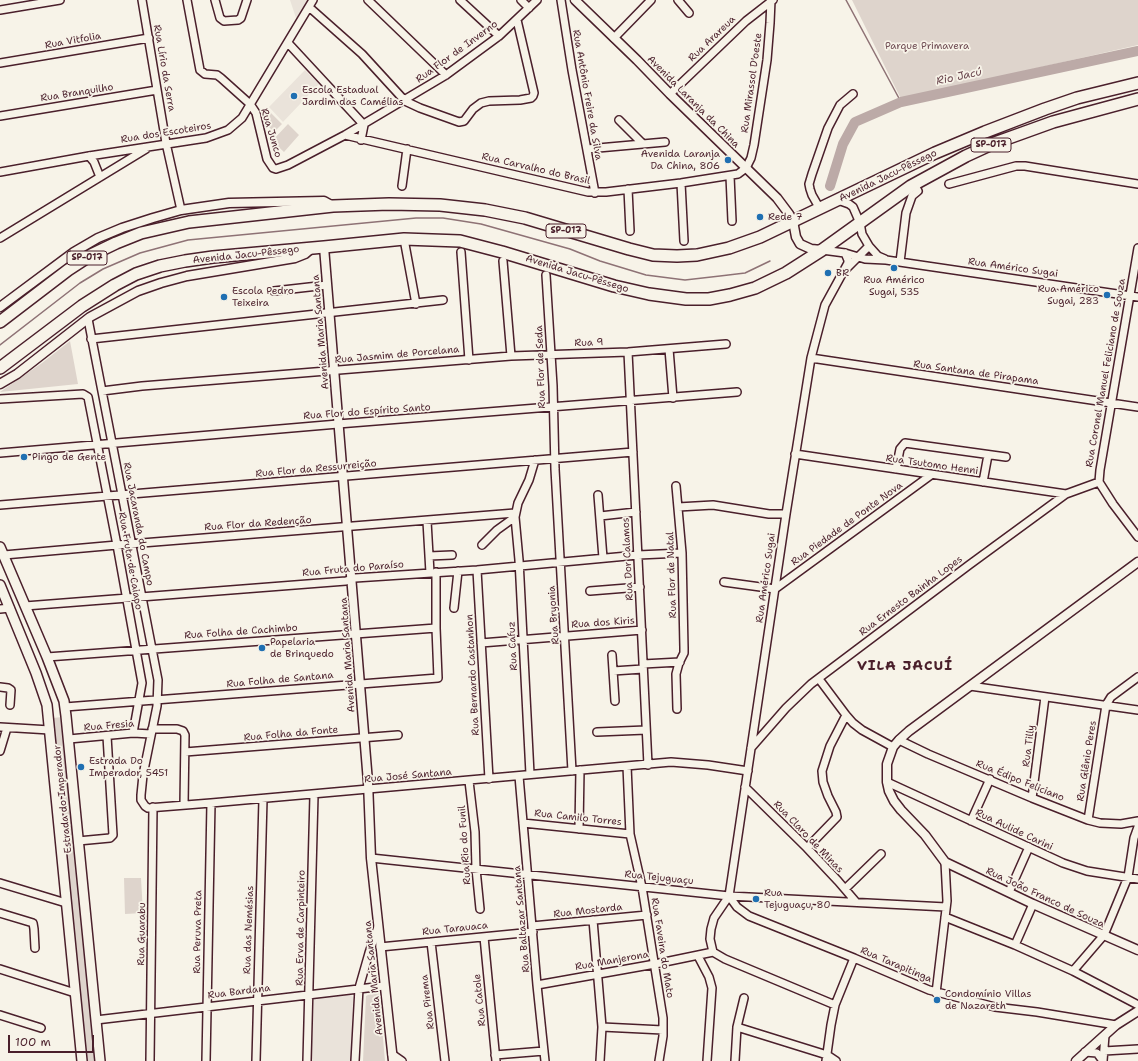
<!DOCTYPE html>
<meta charset="utf-8">
<style>
body{margin:0}
#map{position:relative;width:1138px;height:1061px;overflow:hidden;background:#f7f3e8;font-family:"Shantell Sans",sans-serif}
canvas{display:block}
.scale{position:absolute;left:8px;top:1035px;width:86px;height:18px;box-sizing:border-box;border:2px solid #4a1f2b;border-top:0;padding-left:5px;font-size:12px;line-height:14px;white-space:nowrap;color:#4a1f2b;-webkit-text-stroke:3px #f7f3e8;paint-order:stroke}
</style>
<div id="map">
<canvas width="1138" height="1061"></canvas>
<div class="scale">100 m</div>
</div>
<script>
const g = document.querySelector('canvas').getContext('2d');
g.lineJoin = 'round';
function paint(path, color) {
  g.fillStyle = color;
  g.fill(path, 'evenodd');
}
function shape(rows) {
  const path = new Path2D();
  for (const r of rows) {
    path.moveTo(r[0], r[1]);
    for (let i = 2; i < r.length; i += 2) path.lineTo(r[i], r[i + 1]);
  }
  return path;
}
function trace(path, color, width, dash) {
  g.strokeStyle = color;
  g.lineWidth = width;
  g.lineCap = dash ? 'butt' : 'round';
  g.setLineDash(dash || []);
  g.stroke(path);
}
function write(font, color, halo, rows, align = 'center') {
  g.font = font + ' "Shantell Sans",sans-serif';
  g.lineWidth = 3.5;
  g.setLineDash([]);
  g.textBaseline = 'middle';
  g.strokeStyle = halo;
  g.fillStyle = color;
  for (const [text, x, y, turn = 0] of rows) {
    g.save();
    g.translate(x, y);
    g.rotate((+turn || 0) * Math.PI / 180);
    g.textAlign = isNaN(turn) ? turn : align;
    if (halo) g.strokeText(text, 0, 0);
    g.fillText(text, 0, 0);
    g.restore();
  }
}
const built = shape([
 [290,0,309,0,300,17,296,18],
 [305,70,319,84,283,122,269,107],
 [350,994,353,997,351,1061,311,1061,314,998]
]);
const green = shape([
 [852,0,1138,0,1138,45,901,99],
 [270,112,282,124,274,132,262,120],
 [288,124,299,135,284,152,272,141],
 [70,341,78,384,0,392,42,363],
 [62,717,95,1061,86,1061,53,718],
 [124,878,141,878,143,913,125,914],
 [379,993,385,1061,363,1061,366,996,368,995]
]);
const stream = shape([
 [846,0,901,102],
 [0,345,80,283,103,269,140,253,188,240,416,218,443,218,481,224,570,249,600,261,646,275,685,280,720,276,745,273,770,261]
]);
const river = shape([
 [830,186,843,144,855,122,901,102,1138,51]
]);
const minor = shape([
 [142,0,166,143,181,210],
 [187,0,200,70,205,74,217,75,221,78,250,104,256,113,267,159,273,168,276,169,288,165,345,135,446,75,499,36,537,0],
 [215,0,220,18,224,21,238,20,241,18,247,0],
 [368,0,446,75],
 [460,0,499,36],
 [521,0,529,8],
 [561,0,572,70,595,193],
 [678,0,689,13],
 [309,7,362,54,405,101,420,108,459,122,464,121,473,109,481,103,489,101,520,100,531,98,533,96,534,93,517,20],
 [0,10,60,0],
 [614,38,651,0],
 [288,43,364,125,361,140],
 [0,63,149,38],
 [670,94,746,21,773,0],
 [0,116,157,90],
 [619,120,642,143],
 [345,135,588,192,606,192,681,183,738,174,746,168,751,158,754,145,767,60,770,23,771,0],
 [587,149,665,142],
 [89,156,94,162,100,177],
 [0,172,89,156,206,138,228,130,242,118,313,0],
 [730,176,732,221],
 [681,183,684,241],
 [949,184,1016,166,1025,166,1138,184],
 [402,186,407,149],
 [628,189,630,231],
 [838,200,849,204,853,207,860,223,862,234,869,246,878,256,885,259],
 [820,209,812,195,810,189,809,184,812,174,828,128,840,105,853,94],
 [0,238,146,149],
 [404,239,416,304],
 [1138,248,1100,470,1099,482,1113,504,1138,537],
 [822,250,845,253,865,259,886,260,1138,297],
 [461,252,469,360],
 [503,261,511,356],
 [900,262,906,213,912,196,918,191,914,184],
 [846,269,869,246],
 [546,275,553,386,555,469,572,771],
 [274,291,327,285],
 [88,319,158,680,157,706,143,775,141,795,141,800,145,806,148,808,211,803,671,762,708,765,748,771],
 [91,339,443,300],
 [669,349,673,398],
 [628,352,648,765],
 [811,358,1138,407],
 [102,391,142,386,511,356,628,352,726,344],
 [0,399,83,394,88,397,117,545,142,683,133,733],
 [0,453,338,424,737,392],
 [795,454,1066,494],
 [896,469,900,449,905,443,1006,457],
 [983,482,988,455],
 [676,486,682,553,684,648,684,653,679,663,676,674,677,709],
 [598,495,603,558],
 [0,505,633,452],
 [678,507,713,505,769,514,786,514],
 [600,516,636,512],
 [515,517,519,560,530,774],
 [427,521,430,573],
 [482,545,497,530,515,517,518,503,529,480,535,460],
 [4,555,117,545,515,513],
 [429,556,452,555],
 [477,570,489,779],
 [724,582,775,589,931,475],
 [590,591,640,587],
 [25,606,346,581,355,578,477,570,638,555,682,553],
 [454,608,458,571],
 [0,609,10,608],
 [481,643,642,630],
 [612,655,615,701],
 [47,657,436,628],
 [643,664,680,662],
 [613,671,643,669],
 [819,679,846,715,853,723,862,730,893,747],
 [970,686,1138,710],
 [0,687,8,688,11,690,10,705],
 [65,707,438,678,436,628,436,572],
 [0,727,50,730],
 [152,729,177,729,183,731,185,735,184,805],
 [597,732,646,730],
 [69,739,133,733,151,734],
 [899,740,928,754,1032,798,1088,820,1100,823,1121,824,1138,821],
 [751,748,786,708,811,684,969,565,1066,494,1099,482],
 [0,751,7,728],
 [185,752,398,735],
 [627,766,630,834,642,887,663,1018,663,1036,659,1061],
 [519,776,537,985,545,1061],
 [469,781,475,832,476,869,480,909],
 [887,782,1063,863,1087,871,1138,879],
 [745,787,807,848,838,881,856,902],
 [1032,798,1045,697],
 [1088,820,1106,705,1111,697,1138,677],
 [971,821,990,779],
 [523,823,630,834],
 [579,829,580,770],
 [78,841,110,838,113,835,107,736],
 [807,848,837,817,836,812,828,796,823,782,822,771,830,746,846,715],
 [371,858,729,896,946,907],
 [0,883,66,903],
 [845,889,881,854],
 [1009,892,1029,847],
 [729,896,737,907,749,916,854,958,929,990,995,1007,1037,1012,1116,1025],
 [0,913,33,923,34,929,35,948],
 [945,917,1015,945,1073,971,1138,1005],
 [593,920,602,1027,600,1061],
 [532,926,647,915],
 [484,937,496,1061],
 [431,942,445,1061],
 [1015,945,1033,904],
 [380,947,533,932],
 [698,956,709,977,712,988,707,1061],
 [0,969,75,993],
 [1073,971,1104,935,1128,877,1134,838,1138,827],
 [537,985,655,964,713,952],
 [936,993,947,901,945,862],
 [835,1005,725,959,713,952,710,939,711,929,714,918,729,896,786,514,811,358,825,305,848,263,848,260,845,253],
 [0,1015,41,1028],
 [96,1020,384,986],
 [602,1027,663,1030],
 [737,1027,827,1055,836,1061],
 [1104,1051,1138,1049],
 [1085,1052,1097,1053,1103,1061],
 [392,1054,402,1061],
 [495,1055,544,1051],
 [150,1061,153,807],
 [206,1061,211,803],
 [256,1061,263,799],
 [307,1061,314,795],
 [355,1061,359,988,369,953,378,927],
 [735,1061,737,1027,744,998],
 [826,1061,831,1025,835,1005,854,958],
 [1103,1061,1105,1035]
]);
const tertiary = shape([
 [575,0,637,60,670,94,777,198,789,214,793,221,796,237,800,244,811,249,822,250],
 [324,247,368,782,371,858,393,1061],
 [0,307,74,252,98,238,122,228,153,218,181,210,229,203,324,201,333,206],
 [0,384,17,374,90,317,138,291,161,283,187,276,295,258,305,254,312,248],
 [1138,562,909,731,899,740,893,747,887,764,887,782,889,791,894,801,901,810,925,835,945,862,1033,904,1138,950],
 [1076,1061,1116,1025,1138,1011]
]);
const secondary = shape([
 [0,547,47,657,64,701,66,716,100,1061],
 [0,585,36,673,47,705,82,1061]
]);
const trunk = shape([
 [0,322,68,270,91,255,116,243,141,233,189,222,333,206,389,204,440,205,485,210,525,218,629,249,653,255,677,256,697,255,729,248,760,237,935,153,985,132,1045,109,1077,98,1138,83],
 [0,368,82,306,115,285,136,274,160,266,185,261,213,257,324,247,404,239,460,241,502,252,614,286,649,294,686,299,709,299,730,295,755,288,786,273,822,250,911,186,966,156,992,144,1053,122,1138,99]
]);
const markers = [
 [294,96,4,"#1f6fb2"],
 [728,160,4,"#1f6fb2"],
 [760,217,4,"#1f6fb2"],
 [894,268,4,"#1f6fb2"],
 [828,273,4,"#1f6fb2"],
 [1107,295,4,"#1f6fb2"],
 [224,297,4,"#1f6fb2"],
 [24,457,4,"#1f6fb2"],
 [262,648,4,"#1f6fb2"],
 [81,767,4,"#1f6fb2"],
 [756,899,4,"#1f6fb2"],
 [937,1000,4,"#1f6fb2"]
];
const shields = [
 [991,145,40],
 [566,231,40],
 [87,258,40]
];
const shieldNames = [
 ["SP-017",991,145],
 ["SP-017",566,231],
 ["SP-017",87,258]
];
const streetNames = [
 ["Rua Arareua",712,39,-44],
 ["Rua Vitfolia",73,41,-10],
 ["Rua Flor de Inverno",457,52,-36],
 ["Rua Lírio da Serra",164,68,80],
 ["Rua Mirassol D'oeste",752,83,-82],
 ["Rua Branquilho",77,93,-9],
 ["Rua Antônio Freire da Silva",587,95,80],
 ["Avenida Laranja da China",693,102,45],
 ["Rua dos Escoteiros",166,133,-9],
 ["Rua Junco",271,133,73],
 ["Rua Carvalho do Brasil",536,169,13],
 ["Avenida Jacu-Pêssego",888,176,-26],
 ["Avenida Jacu-Pêssego",246,255,-6],
 ["Rua Américo Sugai",1013,268,8],
 ["Avenida Jacu-Pêssego",577,274,17],
 ["Avenida Maria Santana",321,332,-95],
 ["Rua 9",589,343,-2],
 ["Rua Jasmim de Porcelana",397,355,-5],
 ["Rua Flor de Seda",541,367,-92],
 ["Rua Santana de Pirapama",976,373,8],
 ["Rua Coronel Manuel Feliciano de Souza",1106,373,-80],
 ["Rua Flor do Espírito Santo",367,412,-4],
 ["Rua Tsutomo Henni",932,465,8],
 ["Rua Flor da Ressurreição",316,469,-5],
 ["Rua Jacaranda do Campo",138,524,79],
 ["Rua Flor da Redenção",258,524,-4],
 ["Rua Piedade de Ponte Nova",847,524,-36],
 ["Rua Dor Calamos",628,559,-93],
 ["Rua Fruta de Caiapo",130,561,80],
 ["Rua Fruta do Paraíso",353,569,-5],
 ["Rua Flor de Natal",672,575,-92],
 ["Rua Américo Sugai",766,578,-82],
 ["Rua Ernesto Bainha Lopes",911,596,-37],
 ["Rua Bryonia",554,615,-94],
 ["Rua dos Kiris",603,623,-4],
 ["Rua Folha de Cachimbo",241,632,-4],
 ["Rua Cafuz",513,646,-93],
 ["Avenida Maria Santana",348,655,-94],
 ["Rua Bernardo Castanhon",473,675,-93],
 ["Rua Folha de Santana",280,680,-5],
 ["Rua Fresia",109,726,-5],
 ["Rua Folha da Fonte",291,734,-5],
 ["Rua Tilly",1029,746,-83],
 ["Rua Glênio Peres",1087,761,-81],
 ["Rua José Santana",408,776,-5],
 ["Rua Édipo Feliciano",1020,781,22],
 ["Estrada do Imperador",63,799,-96],
 ["Rua Camilo Torres",578,818,6],
 ["Rua Aulide Carini",1014,830,25],
 ["Rua Claro de Minas",808,837,46],
 ["Rua Rio do Funil",465,845,-94],
 ["Rua Tejuguaçu",659,878,6],
 ["Rua João Franco de Souza",1045,898,25],
 ["Rua Mostarda",588,911,-6],
 ["Rua Baltazar Santana",522,919,-95],
 ["Rua Erva de Carpinteiro",301,928,-89],
 ["Rua Tarauaca",455,929,-6],
 ["Rua das Nemésias",249,930,-88],
 ["Rua Peruva Preta",198,932,-89],
 ["Rua Guarabu",142,934,-89],
 ["Rua Faveira do Mato",662,948,81],
 ["Rua Manjerona",612,961,-10],
 ["Rua Tarapitinga",896,965,23],
 ["Avenida Maria Santana",374,978,-96],
 ["Rua Bardana",239,992,-7],
 ["Rua Catole",480,1000,-96],
 ["Rua Pirema",428,1002,-97]
];
const parkNames = [
 ["Parque Primavera",927,46]
];
const poiNames = [
 ["Escola Estadual",302,90],
 ["Jardim das Camélias",302,102],
 ["Avenida Laranja",720,154,"right"],
 ["Da China, 806",720,166,"right"],
 ["Rede 7",768,217],
 ["BR",836,273],
 ["Rua Américo",894,280,"center"],
 ["Sugai, 535",894,292,"center"],
 ["Rua Américo",1099,289,"right"],
 ["Sugai, 283",1099,301,"right"],
 ["Escola Pedro",232,291],
 ["Teixeira",232,303],
 ["Pingo de Gente",32,457],
 ["Papelaria",270,642],
 ["de Brinquedo",270,654],
 ["Estrada Do",89,761],
 ["Imperador, 5451",89,773],
 ["Rua",764,893],
 ["Tejuguaçu, 80",764,905],
 ["Condomínio Villas",945,994],
 ["de Nazareth",945,1006]
];
const waterNames = [
 ["Rio Jacú",959,77,-12]
];
const districtNames = [
 ["VILA JACUÍ",905,666]
];
paint(built, '#eae3da');
paint(green, '#ded4cc');
trace(stream, '#8e7275', 1.5);
trace(river, '#bcaaa7', 10);
trace(minor, '#4a1f2b', 10);
trace(tertiary, '#4a1f2b', 11);
trace(secondary, '#4a1f2b', 12);
trace(trunk, '#4a1f2b', 14);
trace(minor, '#f7f3e8', 7);
trace(tertiary, '#f7f3e8', 8);
trace(secondary, '#f7f3e8', 9);
trace(trunk, '#f7f3e8', 11);
for (const [x, y, r, color] of markers) {
  const dot = new Path2D();
  dot.arc(x, y, r, 0, 2 * Math.PI);
  g.fillStyle = color;
  g.fill(dot);
  trace(dot, '#f7f3e8', 1.5);
}
for (const [x, y, w] of shields) {
  const box = new Path2D();
  box.roundRect(x - w / 2, y - 7, w, 14, 3);
  g.fillStyle = '#f7f3e8';
  g.fill(box);
  trace(box, '#4a1f2b', 1);
}
write('bold 9px', '#4a1f2b', null, shieldNames);
write('10px', '#4a1f2b', '#f7f3e8', streetNames);
write('10px', '#6f4c53', '#f7f3e8', parkNames);
write('10px', '#4a1f2b', '#f7f3e8', poiNames, 'left');
write('italic 11px', '#6c4950', '#f7f3e8', waterNames);
g.letterSpacing = '1px';
write('bold 14px', '#4a1f2b', '#f7f3e8', districtNames);
g.letterSpacing = '0px';
</script>
